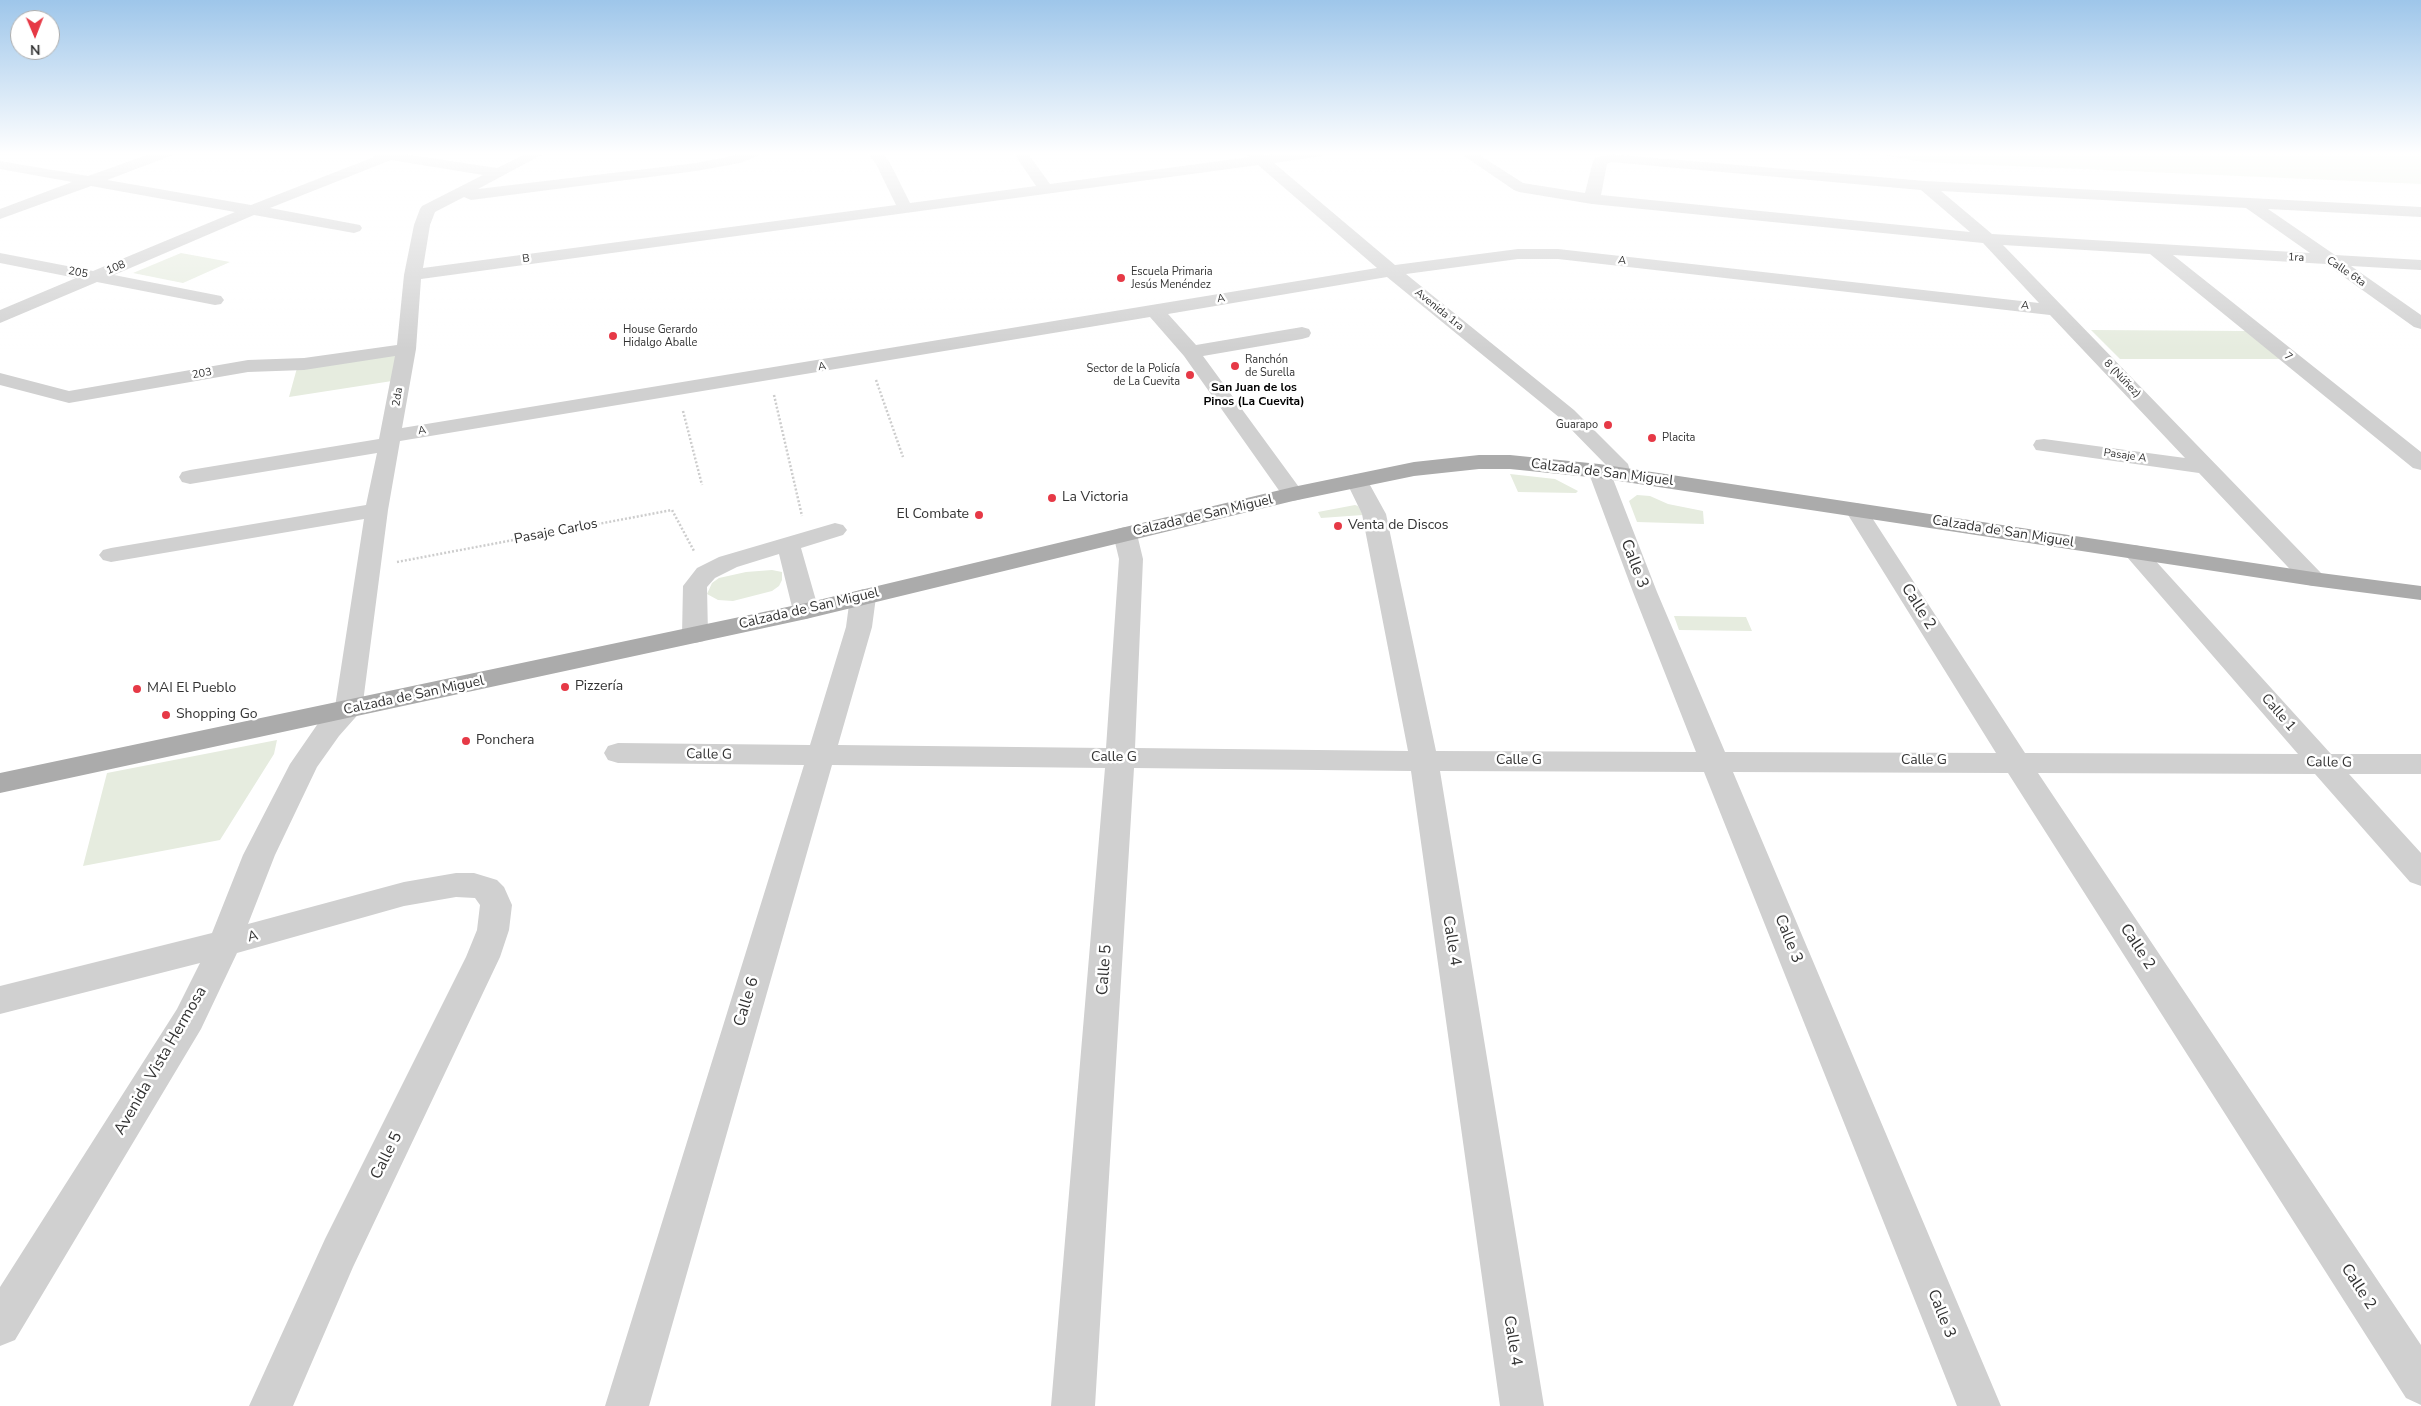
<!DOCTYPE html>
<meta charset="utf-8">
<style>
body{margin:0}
#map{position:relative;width:2421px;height:1406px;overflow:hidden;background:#fff;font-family:"Nunito Sans",sans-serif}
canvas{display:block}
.north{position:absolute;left:10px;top:10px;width:50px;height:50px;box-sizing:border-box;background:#fff;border:1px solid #adadad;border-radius:50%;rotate:179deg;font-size:14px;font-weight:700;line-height:20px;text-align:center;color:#333}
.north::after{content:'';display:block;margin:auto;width:18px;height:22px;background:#e63946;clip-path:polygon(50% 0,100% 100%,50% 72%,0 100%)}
</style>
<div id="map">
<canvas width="2421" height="1406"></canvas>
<div class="north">N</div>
</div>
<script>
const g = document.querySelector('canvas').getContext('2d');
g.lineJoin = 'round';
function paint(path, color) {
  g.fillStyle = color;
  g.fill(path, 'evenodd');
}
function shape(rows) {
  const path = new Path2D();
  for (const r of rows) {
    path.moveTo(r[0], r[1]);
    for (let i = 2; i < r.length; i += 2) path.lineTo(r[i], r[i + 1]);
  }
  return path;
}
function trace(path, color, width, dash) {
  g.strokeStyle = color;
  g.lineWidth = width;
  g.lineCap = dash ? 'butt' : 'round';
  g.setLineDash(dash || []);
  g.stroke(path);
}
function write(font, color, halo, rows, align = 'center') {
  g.font = font + ' "Nunito Sans",sans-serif';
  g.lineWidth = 5;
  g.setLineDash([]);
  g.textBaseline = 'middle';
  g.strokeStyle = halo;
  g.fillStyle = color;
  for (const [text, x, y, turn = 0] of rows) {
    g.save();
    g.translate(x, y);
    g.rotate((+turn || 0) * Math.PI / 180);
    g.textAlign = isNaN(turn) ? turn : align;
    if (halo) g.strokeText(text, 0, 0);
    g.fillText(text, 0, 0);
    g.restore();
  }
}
const green = shape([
 [1869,152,2421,152,2421,184,1922,162],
 [181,253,230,262,183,283,133,273],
 [2091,330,2247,331,2285,359,2120,359],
 [396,353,392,381,289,397,297,368],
 [1510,474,1555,479,1578,491,1576,493,1518,492],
 [1637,495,1650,496,1668,504,1703,511,1704,524,1637,522,1629,501],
 [1355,505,1358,506,1363,515,1321,518,1318,512],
 [772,570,782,572,782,580,779,586,772,591,733,601,718,600,707,594,712,583,719,578,746,572],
 [1674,616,1746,617,1752,631,1679,630],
 [277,740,274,754,220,840,83,866,107,773]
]);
const stream = shape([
 [1846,152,1858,152]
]);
const path = shape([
 [876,380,903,457],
 [774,395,802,516],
 [683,411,702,485],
 [397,562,672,510,694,551]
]);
const minor = shape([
 [155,152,175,152,173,155,107,180,251,205,374,157,373,152,406,152,405,154,497,168,529,152,547,152,478,189,696,163,731,156,742,152,762,152,760,155,740,163,696,171,471,200,464,197,435,212,430,225,423,268,896,205,876,164,867,152,882,152,890,163,910,203,1036,186,1013,152,1027,152,1050,184,1249,157,1246,152,1260,152,1265,155,1292,152,1330,152,1323,156,1274,163,1395,265,1518,249,1558,249,2039,303,1983,243,1592,204,1519,192,1514,190,1458,152,1475,152,1523,183,1585,193,1593,161,1595,158,1610,154,1925,181,2421,207,2421,217,2268,209,2335,255,2421,260,2421,270,2351,266,2421,315,2421,329,2414,327,2326,264,2173,255,2421,452,2421,470,2413,468,2150,254,2003,245,2322,574,2325,579,2322,584,2313,586,2304,584,2199,473,2036,450,2033,445,2036,440,2044,439,2185,458,2050,315,1558,259,1518,259,1406,274,1574,410,1628,464,1631,474,1628,479,1620,481,1613,479,1657,592,1725,752,1996,753,1845,510,1848,505,1856,503,1864,505,1867,510,2025,753,2298,754,2127,557,2123,552,2127,547,2135,545,2143,547,2331,754,2421,754,2421,774,2349,774,2421,853,2421,886,2410,882,2315,774,2038,773,2421,1345,2421,1405,2406,1398,2008,773,1733,772,2001,1406,1957,1406,1704,772,1440,771,1544,1406,1500,1406,1411,771,1134,768,1095,1406,1051,1406,1105,768,832,765,649,1406,605,1406,804,765,618,763,608,760,604,753,608,746,618,743,810,745,846,627,850,597,854,592,863,589,872,592,876,597,872,627,838,745,1106,748,1119,559,1113,534,1117,529,1125,527,1133,529,1137,534,1143,559,1135,748,1408,751,1362,514,1346,481,1349,476,1357,474,1365,476,1386,514,1436,751,1696,752,1633,592,1588,471,1591,466,1606,465,1560,418,1387,277,1168,314,1196,345,1302,327,1309,329,1311,333,1309,337,1302,339,1203,356,1304,494,1301,499,1293,501,1285,499,1184,356,1150,317,400,441,388,510,362,710,339,736,317,767,275,855,248,924,404,882,456,873,474,873,497,880,504,887,512,905,509,930,500,957,353,1267,293,1406,249,1406,325,1239,466,957,477,930,480,905,475,898,456,897,404,906,237,953,201,1029,15,1340,0,1346,0,1287,177,1009,200,963,0,1014,0,986,212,933,243,855,290,764,319,722,335,707,364,519,111,562,103,560,99,555,103,550,111,548,366,505,377,453,190,484,182,482,179,477,182,472,190,470,379,439,395,356,304,370,248,372,69,403,0,385,0,373,69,391,248,360,304,358,397,345,404,275,414,225,420,209,422,206,483,175,391,160,270,208,360,225,362,228,360,231,354,233,254,215,114,275,221,296,224,300,221,304,215,305,97,282,0,323,0,310,76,278,0,263,0,253,93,271,235,212,91,186,0,219,0,209,72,182,0,169,0,161,88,176,155,152],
 [1611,162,1921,190,1970,232,1601,195,1607,164,1611,162],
 [1258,165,1377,268,402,428,416,349,421,279,1258,165],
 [1941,191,2246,208,2310,253,1992,234,1941,191],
 [835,523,843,525,847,530,843,535,801,548,819,611,815,616,806,619,797,616,793,611,779,554,737,567,715,578,707,587,708,635,704,641,695,643,686,641,682,635,683,586,697,568,719,557,835,523]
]);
const major = shape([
 [1479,455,1510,455,1599,464,2313,572,2421,586,2421,600,2313,586,1599,478,1510,469,1479,469,1414,476,1293,501,806,619,0,793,0,773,806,603,1293,487,1414,462,1479,455]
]);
const markers = [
 [1121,278,5,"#e63946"],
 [613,336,5,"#e63946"],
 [1235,366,5,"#e63946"],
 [1190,375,5,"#e63946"],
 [1608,425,5,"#e63946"],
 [1652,438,5,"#e63946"],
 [1052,498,5,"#e63946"],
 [979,515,5,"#e63946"],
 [1338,526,5,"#e63946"],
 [565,687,5,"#e63946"],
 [137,689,5,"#e63946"],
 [166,715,5,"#e63946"],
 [466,741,5,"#e63946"]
];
const farStreetnames = [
 ["1ra",2296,258,3],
 ["B",526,259,-8],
 ["A",1622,261,6],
 ["108",116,268,-23],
 ["Calle 6ta",2346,272,34],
 ["205",78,273,11],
 ["A",1221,299,-9],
 ["A",2025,306,6],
 ["Avenida 1ra",1439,310,39],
 ["7",2288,357,39],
 ["A",822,367,-9],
 ["203",202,374,-10],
 ["8 (Núñez)",2122,379,46],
 ["2da",398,397,-81],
 ["A",422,431,-9],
 ["Pasaje A",2125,456,8]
];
const farPoinames = [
 ["Escuela Primaria",1131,272],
 ["Jesús Menéndez",1131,285],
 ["House Gerardo",623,330],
 ["Hidalgo Aballe",623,343],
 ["Ranchón",1245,360],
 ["de Surella",1245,373],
 ["Sector de la Policía",1180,369,"right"],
 ["de La Cuevita",1180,382,"right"],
 ["Guarapo",1598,425,"right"],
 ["Placita",1662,438]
];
const farNeighbourhoodnames = [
 ["San Juan de los",1254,388],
 ["Pinos (La Cuevita)",1254,402]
];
const streetNames = [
 ["Calzada de San Miguel",1602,473,7],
 ["Calzada de San Miguel",1203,516,-13],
 ["Pasaje Carlos",556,532,-11],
 ["Calzada de San Miguel",2003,532,9],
 ["Calzada de San Miguel",809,609,-13],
 ["Calzada de San Miguel",414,696,-12],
 ["Calle 1",2278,713,49],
 ["Calle G",709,755,1],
 ["Calle G",1114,758],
 ["Calle G",1519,761],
 ["Calle G",1924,761],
 ["Calle G",2329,763,1],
 ["A",253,937,-14]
];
const poiNames = [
 ["La Victoria",1062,498],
 ["El Combate",969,515,"right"],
 ["Venta de Discos",1348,526],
 ["Pizzería",575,687],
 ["MAI El Pueblo",147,689],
 ["Shopping Go",176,715],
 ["Ponchera",476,741]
];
const nearStreetnames = [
 ["Calle 3",1634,564,69],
 ["Calle 2",1918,607,58],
 ["Calle 3",1788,939,68],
 ["Calle 4",1451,941,81],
 ["Calle 2",2137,947,57],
 ["Calle 5",1105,970,-86],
 ["Calle 6",747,1002,-73],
 ["Avenida Vista Hermosa",161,1061,-60],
 ["Calle 5",387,1156,-63],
 ["Calle 2",2358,1287,57],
 ["Calle 3",1941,1314,68],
 ["Calle 4",1512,1341,81]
];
paint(green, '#e6ecdf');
trace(stream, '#cfe2ee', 6);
trace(path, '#cdcdcd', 2.5, [2, 2]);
paint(minor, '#d0d0d0');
paint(major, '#ababab');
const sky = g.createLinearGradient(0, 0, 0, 349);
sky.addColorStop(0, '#9ec6ea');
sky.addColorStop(0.44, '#fff');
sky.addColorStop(1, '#ffffff00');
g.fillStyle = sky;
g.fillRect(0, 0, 2421, 349);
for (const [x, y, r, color] of markers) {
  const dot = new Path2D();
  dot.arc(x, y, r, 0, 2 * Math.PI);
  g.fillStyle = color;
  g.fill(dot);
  trace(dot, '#fff', 2);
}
write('11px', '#333', '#fff', farStreetnames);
write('11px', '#333', '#fff', farPoinames, 'left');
write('bold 12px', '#000', '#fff', farNeighbourhoodnames);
write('14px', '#333', '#fff', streetNames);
write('14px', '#333', '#fff', poiNames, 'left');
write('16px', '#333', '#fff', nearStreetnames);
</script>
